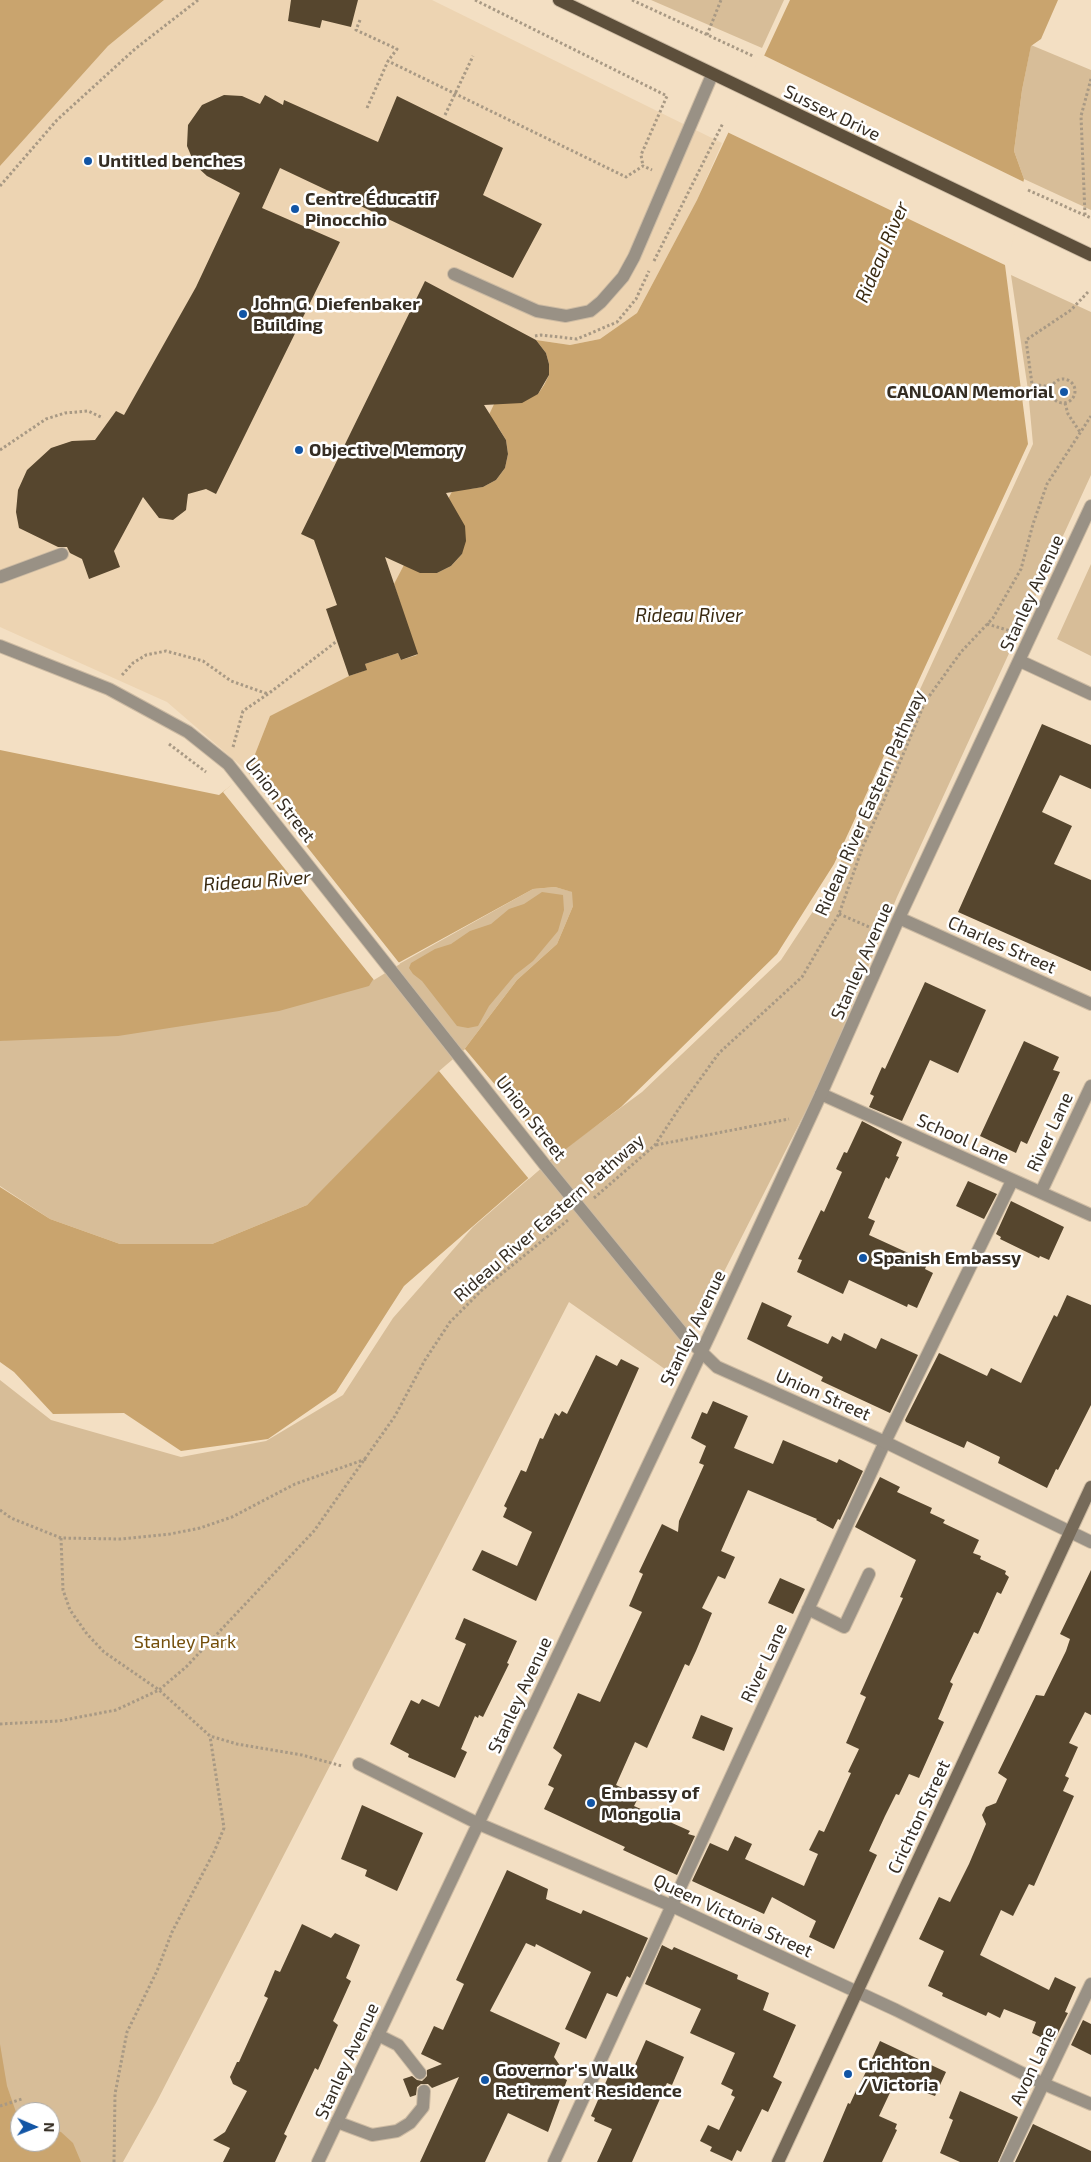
<!DOCTYPE html>
<meta charset="utf-8">
<style>
body{margin:0}
#map{position:relative;width:1091px;height:2162px;overflow:hidden;background:#f3dfc3;font-family:"Exo 2",sans-serif}
canvas{display:block}
.north{position:absolute;left:10px;top:2102px;width:50px;height:50px;box-sizing:border-box;background:#fff;border:1px solid #aeaba7;border-radius:50%;rotate:91deg;font-size:14px;font-weight:700;line-height:20px;text-align:center;color:#352d23}
.north::after{content:'';display:block;margin:auto;width:18px;height:22px;background:#1255a5;clip-path:polygon(50% 0,100% 100%,50% 72%,0 100%)}
</style>
<div id="map">
<canvas width="1091" height="2162"></canvas>
<div class="north">N</div>
</div>
<script>
const g = document.querySelector('canvas').getContext('2d');
g.lineJoin = 'round';
function paint(path, color) {
  g.fillStyle = color;
  g.fill(path, 'evenodd');
}
function shape(rows) {
  const path = new Path2D();
  for (const r of rows) {
    if (r.length === 3) {
      path.moveTo(r[0] + r[2], r[1]);
      path.arc(r[0], r[1], r[2], 0, 2 * Math.PI);
      continue;
    }
    path.moveTo(r[0], r[1]);
    for (let i = 2; i < r.length; i += 2) path.lineTo(r[i], r[i + 1]);
  }
  return path;
}
function trace(path, color, width, dash) {
  g.strokeStyle = color;
  g.lineWidth = width;
  g.lineCap = dash ? 'butt' : 'round';
  g.setLineDash(dash || []);
  g.stroke(path);
}
function write(font, color, halo, rows, align = 'center') {
  g.font = font + ' "Exo 2",sans-serif';
  g.lineWidth = 5;
  g.setLineDash([]);
  g.textBaseline = 'middle';
  g.strokeStyle = halo;
  g.fillStyle = color;
  for (const [text, x, y, turn = 0] of rows) {
    g.save();
    g.translate(x, y);
    g.rotate((+turn || 0) * Math.PI / 180);
    g.textAlign = isNaN(turn) ? turn : align;
    if (halo) g.strokeText(text, 0, 0);
    g.fillText(text, 0, 0);
    g.restore();
  }
}
const built = shape([
 [164,0,432,0,722,143,697,200,637,313,600,339,570,345,536,340,546,353,549,364,549,375,538,394,498,427,506,440,508,454,505,468,496,480,483,487,469,489,462,554,451,566,437,573,418,654,401,660,398,653,270,716,248,772,167,702,0,627,0,166,108,46]
]);
const green = shape([
 [651,0,784,0,762,48],
 [1031,45,1091,70,1091,210,1024,179,1014,151,1022,90],
 [1011,275,1091,312,1091,475,897,897,821,1081,672,1374,569,1302,156,2103,123,2162,0,2162,0,1380,51,1420,181,1457,266,1441,343,1395,393,1318,473,1227,555,1156,642,1092,781,960,829,887,1033,444,1028,390],
 [20,2112,50,2112,50,2142,20,2142],
 [1091,564,1091,656,1057,639],
 [555,887,573,892,573,906,557,944,517,980,460,1055,307,1205,212,1244,120,1244,50,1219,0,1186,0,1041,374,978,533,889]
]);
const forest = shape([
 [542,892,563,895,564,910,558,931,533,961,515,975,489,1006,478,1026,468,1028,457,1026,422,981,413,974,409,968,411,963,435,949,451,944,470,931,491,924,509,909,524,904],
 [0,2044,7,2086,17,2115,20,2116,20,2142,50,2142,50,2128,61,2132,73,2143,81,2162,0,2162]
]);
const water = shape([
 [0,0,164,0,108,46,0,166],
 [790,0,1058,0,1041,39,1031,46,1022,90,1014,151,1024,179,1005,265,1028,444,834,864,777,954,621,1107,533,1174,404,1286,336,1392,268,1439,181,1451,124,1413,53,1414,14,1372,0,1362,0,1187,50,1219,120,1244,212,1244,307,1205,439,1071,460,1055,517,980,557,944,573,906,572,892,555,887,533,889,389,968,374,978,369,986,279,1011,118,1036,0,1041,0,750,219,795,248,772,270,716,349,676,366,670,365,664,398,653,401,660,417,655,394,584,404,565,437,573,451,566,462,554,446,503,455,486,469,489,483,487,496,480,505,468,508,454,506,440,498,427,487,419,496,400,538,394,544,385,549,375,549,364,546,353,536,340,570,345,600,339,637,313,697,200]
]);
const pier = shape([
 [761,54,1026,183,1007,266,725,131],
 [247,771,400,964,374,980,223,792],
 [465,1049,555,1156,529,1179,439,1071]
]);
const building = shape([
 [291,0,358,0,351,27,322,20,320,28,288,21],
 [224,95,242,96,260,104,265,95,283,105,284,100,378,142,397,96,503,148,483,195,542,224,513,278,280,168,262,208,340,242,216,494,206,489,188,494,186,510,173,520,159,518,143,497,114,551,120,567,89,579,82,559,70,553,67,547,58,547,19,528,16,512,18,490,27,470,51,448,72,441,95,440,116,411,124,415,196,287,240,193,207,176,195,165,187,146,188,125,202,105],
 [425,281,536,340,546,353,549,364,549,375,538,394,522,403,484,405,506,440,508,454,505,468,496,480,483,487,446,493,465,526,466,541,462,554,451,566,437,573,420,573,385,557,418,654,401,660,398,653,365,664,367,670,349,676,326,609,337,605,314,540,301,534],
 [1042,724,1091,745,1091,789,1060,775,1042,812,1072,826,1054,864,1091,880,1091,971,958,912],
 [925,982,986,1010,958,1073,930,1060,902,1121,869,1107,874,1096,870,1094,882,1067,885,1069],
 [1024,1041,1059,1057,1053,1070,1060,1072,1027,1144,1021,1141,1016,1153,980,1136],
 [862,1121,902,1142,896,1156,899,1157,889,1179,886,1177,868,1218,875,1221,869,1235,928,1262,925,1269,933,1273,917,1308,908,1304,907,1307,849,1280,843,1294,797,1272,802,1260,798,1259,821,1210,824,1212,842,1172,836,1169,844,1152,847,1153],
 [968,1181,997,1194,984,1219,956,1206],
 [1011,1201,1064,1227,1049,1260,1040,1256,1039,1258,1000,1239,1001,1237,996,1234],
 [1067,1295,1091,1305,1091,1405,1058,1470,1056,1469,1047,1488,998,1463,1000,1457,967,1441,964,1448,906,1422,905,1420,939,1353,987,1376,991,1368,1021,1383,1054,1315,1057,1317],
 [762,1302,792,1316,787,1326,828,1344,832,1336,841,1341,844,1333,876,1349,881,1338,918,1355,890,1413,821,1381,823,1377,747,1339],
 [596,1355,617,1366,621,1359,639,1368,536,1601,472,1570,482,1550,517,1566,532,1532,503,1517,507,1508,504,1506,521,1470,526,1472,540,1438,543,1439,555,1413,559,1416,562,1411,567,1414],
 [713,1401,748,1416,734,1448,773,1464,783,1440,837,1463,839,1459,863,1471,840,1520,838,1519,833,1529,816,1520,817,1519,748,1490,732,1526,721,1551,735,1557,725,1579,718,1576,702,1608,712,1613,696,1651,689,1666,685,1664,647,1748,635,1742,616,1785,639,1796,634,1806,690,1831,688,1834,695,1836,677,1875,623,1850,625,1847,544,1809,554,1788,548,1785,562,1755,553,1748,578,1693,600,1702,642,1612,629,1606,643,1574,639,1572,648,1553,662,1524,678,1532,679,1521,704,1465,699,1463,706,1446,691,1438,702,1412,707,1414],
 [880,1477,900,1487,897,1492,932,1508,930,1513,945,1520,943,1523,979,1540,973,1553,981,1556,980,1559,1006,1571,1005,1574,1009,1577,1001,1594,997,1592,978,1634,974,1632,950,1682,953,1684,938,1719,944,1722,919,1778,909,1774,899,1795,896,1794,885,1816,869,1851,877,1855,834,1949,809,1937,816,1921,772,1897,764,1914,692,1881,710,1843,728,1851,735,1836,752,1844,745,1859,804,1886,818,1854,809,1850,819,1830,824,1832,851,1773,848,1772,859,1749,846,1743,866,1697,860,1694,903,1598,900,1597,916,1560,855,1527],
 [1091,1570,1091,1715,1085,1712,1069,1743,1078,1747,1065,1776,1069,1778,1063,1791,1074,1796,1034,1886,1029,1884,1013,1916,1001,1910,980,1955,1049,1990,1055,1977,1076,1987,1065,2012,1068,2013,1053,2043,1032,2033,1036,2022,1004,2009,1000,2018,988,2012,986,2016,942,1996,943,1993,928,1986,944,1951,919,1939,939,1897,950,1902,969,1864,986,1824,982,1815,986,1807,996,1803,1007,1779,998,1773,1036,1695,1044,1696,1066,1651,1070,1639,1060,1634],
 [780,1578,805,1589,793,1614,768,1603],
 [464,1618,517,1641,507,1663,509,1664,483,1717,479,1715,478,1718,475,1716,461,1749,467,1752,455,1778,408,1757,409,1754,390,1744,411,1700,419,1704,422,1699,439,1707,466,1644,455,1639],
 [701,1715,733,1728,724,1751,692,1738],
 [362,1805,423,1833,397,1891,365,1876,367,1870,341,1859],
 [507,1870,548,1889,546,1899,581,1914,583,1910,648,1938,630,1978,627,1976,617,1997,607,1993,586,2039,565,2029,591,1972,536,1944,535,1947,526,1943,490,2011,560,2043,554,2057,561,2067,559,2076,567,2080,548,2132,508,2113,485,2162,420,2162,459,2077,432,2088,428,2084,421,2084,417,2087,416,2095,410,2097,403,2079,412,2076,417,2080,422,2081,427,2076,427,2070,442,2064,421,2054,434,2026,443,2030,464,1984,456,1980],
 [302,1924,331,1938,335,1933,360,1945,346,1978,351,1981,333,2021,338,2025,318,2070,315,2068,284,2134,287,2136,275,2162,223,2162,230,2148,213,2140,225,2132,247,2091,233,2084,230,2077,237,2062,239,2062,268,1998,264,1996,275,1970,280,1972],
 [662,1945,672,1950,674,1947,738,1975,737,1979,769,1993,763,2010,796,2025,773,2077,782,2082,768,2112,762,2109,741,2152,737,2150,732,2161,710,2151,712,2147,700,2141,708,2125,719,2130,735,2097,731,2095,733,2090,721,2084,735,2053,690,2033,701,2009,645,1984],
 [1083,2020,1091,2024,1091,2055,1071,2045],
 [646,2040,684,2057,672,2085,667,2083,632,2162,597,2162,612,2129,594,2121,595,2118,591,2116,612,2068,631,2074],
 [880,2041,946,2072,935,2096,895,2082,879,2116,897,2124,895,2129,897,2130,882,2162,823,2162,848,2103,850,2104,856,2091,857,2091],
 [960,2091,1018,2117,998,2162,960,2162,940,2153,953,2120,949,2118],
 [1033,2124,1091,2151,1091,2162,1015,2162]
]);
const path = shape([
 [475,0,667,96,641,155,643,166],
 [632,0,753,56],
 [360,20,356,30,397,49,388,61],
 [707,35,721,0],
 [367,108,388,61,626,177,643,166,652,170],
 [445,115,473,56],
 [0,186,57,120,135,49,198,0],
 [1028,190,1091,218],
 [1085,215,1081,116,1091,79],
 [654,261,723,123],
 [535,336,541,335,577,339,617,322,636,299,649,271],
 [1063,391,12],
 [1051,387,1032,384,1026,340,1071,310,1088,292],
 [1065,403,1068,414,1080,432],
 [0,450,46,419,65,413,88,411,103,418],
 [987,624,1014,632],
 [122,675,133,663,146,655,166,651,203,661,231,681,268,694],
 [169,744,206,772],
 [233,747,243,711,268,694,337,641],
 [839,914,874,929],
 [656,1145,789,1119],
 [594,1198,655,1145,680,1107,719,1053,802,977,839,914,863,846,884,800,925,702,961,652,993,618,1021,569,1033,524,1047,484,1091,416],
 [0,1510,11,1518,61,1538,121,1539,170,1534,200,1528,232,1517,295,1484,366,1459],
 [61,1538,63,1590,70,1610,87,1634,104,1652,159,1690,210,1736,237,1744,302,1755,342,1766],
 [0,1724,59,1721,116,1710,159,1690,186,1667,314,1531,395,1416,425,1360,450,1322,483,1289,568,1220],
 [0,2106,22,2099],
 [114,2162,115,2094,127,2032,157,1971,172,1932,214,1852,224,1828,210,1736]
]);
const lane = shape([
 [454,274,537,311,566,316,590,311,601,302,623,277,634,257,712,75],
 [0,577,62,554],
 [821,1094,1091,1215],
 [1041,1192,1091,1086],
 [808,1609,844,1627,869,1574],
 [378,2035,398,2045,420,2073],
 [337,2122,372,2135,397,2131,410,2123,423,2107,424,2091],
 [554,2162,885,1442,1012,1181],
 [1006,2162,1091,1984]
]);
const street = shape([
 [0,646,109,689,188,732,228,764,545,1165,684,1335,717,1367,885,1442,1091,1542],
 [1020,661,1091,694],
 [899,918,1091,1004],
 [359,1764,479,1824,672,1906,896,2010,1044,2084,1091,2104],
 [318,2162,710,1334,821,1094,899,918,1091,506]
]);
const secondary = shape([
 [778,2162,1091,1487]
]);
const primary = shape([
 [559,0,1091,255]
]);
const markers = [
 [88,161,5,"#1255a5"],
 [295,209,5,"#1255a5"],
 [243,314,5,"#1255a5"],
 [1064,392,5,"#1255a5"],
 [299,450,5,"#1255a5"],
 [863,1258,5,"#1255a5"],
 [591,1803,5,"#1255a5"],
 [848,2074,5,"#1255a5"],
 [485,2080,5,"#1255a5"]
];
const streetNames = [
 ["Sussex Drive",832,113,26],
 ["Stanley Avenue",1032,593,-65],
 ["Union Street",280,800,52],
 ["Rideau River Eastern Pathway",870,803,-66],
 ["Charles Street",1002,945,24],
 ["Stanley Avenue",862,961,-66],
 ["Union Street",531,1118,52],
 ["River Lane",1050,1132,-65],
 ["School Lane",963,1139,24],
 ["Rideau River Eastern Pathway",549,1218,-41],
 ["Stanley Avenue",693,1328,-64],
 ["Union Street",823,1395,24],
 ["River Lane",764,1663,-65],
 ["Stanley Avenue",520,1695,-65],
 ["Crichton Street",919,1817,-65],
 ["Queen Victoria Street",733,1916,25],
 ["Stanley Avenue",347,2061,-65],
 ["Avon Lane",1033,2066,-65]
];
const poiNames = [
 ["Untitled benches",98,161],
 ["Centre Éducatif",305,199],
 ["Pinocchio",305,220],
 ["John G. Diefenbaker",253,304],
 ["Building",253,325],
 ["CANLOAN Memorial",1054,392,"right"],
 ["Objective Memory",309,450],
 ["Spanish Embassy",873,1258],
 ["Embassy of",601,1793],
 ["Mongolia",601,1814],
 ["Crichton",858,2064],
 ["/ Victoria",858,2085],
 ["Governor's Walk",495,2070],
 ["Retirement Residence",495,2091]
];
const parkNames = [
 ["Stanley Park",185,1642]
];
const waterNames = [
 ["Rideau River",882,252,-67],
 ["Rideau River",689,616],
 ["Rideau River",257,881,-4]
];
paint(built, '#edd4b2');
paint(green, '#d7bd98');
paint(forest, '#caa56f');
paint(water, '#c9a46e');
paint(pier, '#f3dfc3');
paint(building, '#56462e');
trace(lane, '#cdbba3', 14);
trace(street, '#cdbba3', 14);
trace(secondary, '#cdbba3', 14);
trace(primary, '#cdbba3', 14);
trace(path, '#a89984', 3, [2.5, 2.5]);
trace(lane, '#999185', 12);
trace(street, '#999185', 12);
trace(secondary, '#766a59', 12);
trace(primary, '#5d4f3b', 12);
for (const [x, y, r, color] of markers) {
  const dot = new Path2D();
  dot.arc(x, y, r, 0, 2 * Math.PI);
  g.fillStyle = color;
  g.fill(dot);
  trace(dot, '#fff', 2);
}
write('18px', '#352d23', '#fff', streetNames);
write('bold 18px', '#352d23', '#fff', poiNames, 'left');
write('18px', '#744f0c', '#fff', parkNames);
write('italic 19px', '#3a2a11', '#fff', waterNames);
</script>
